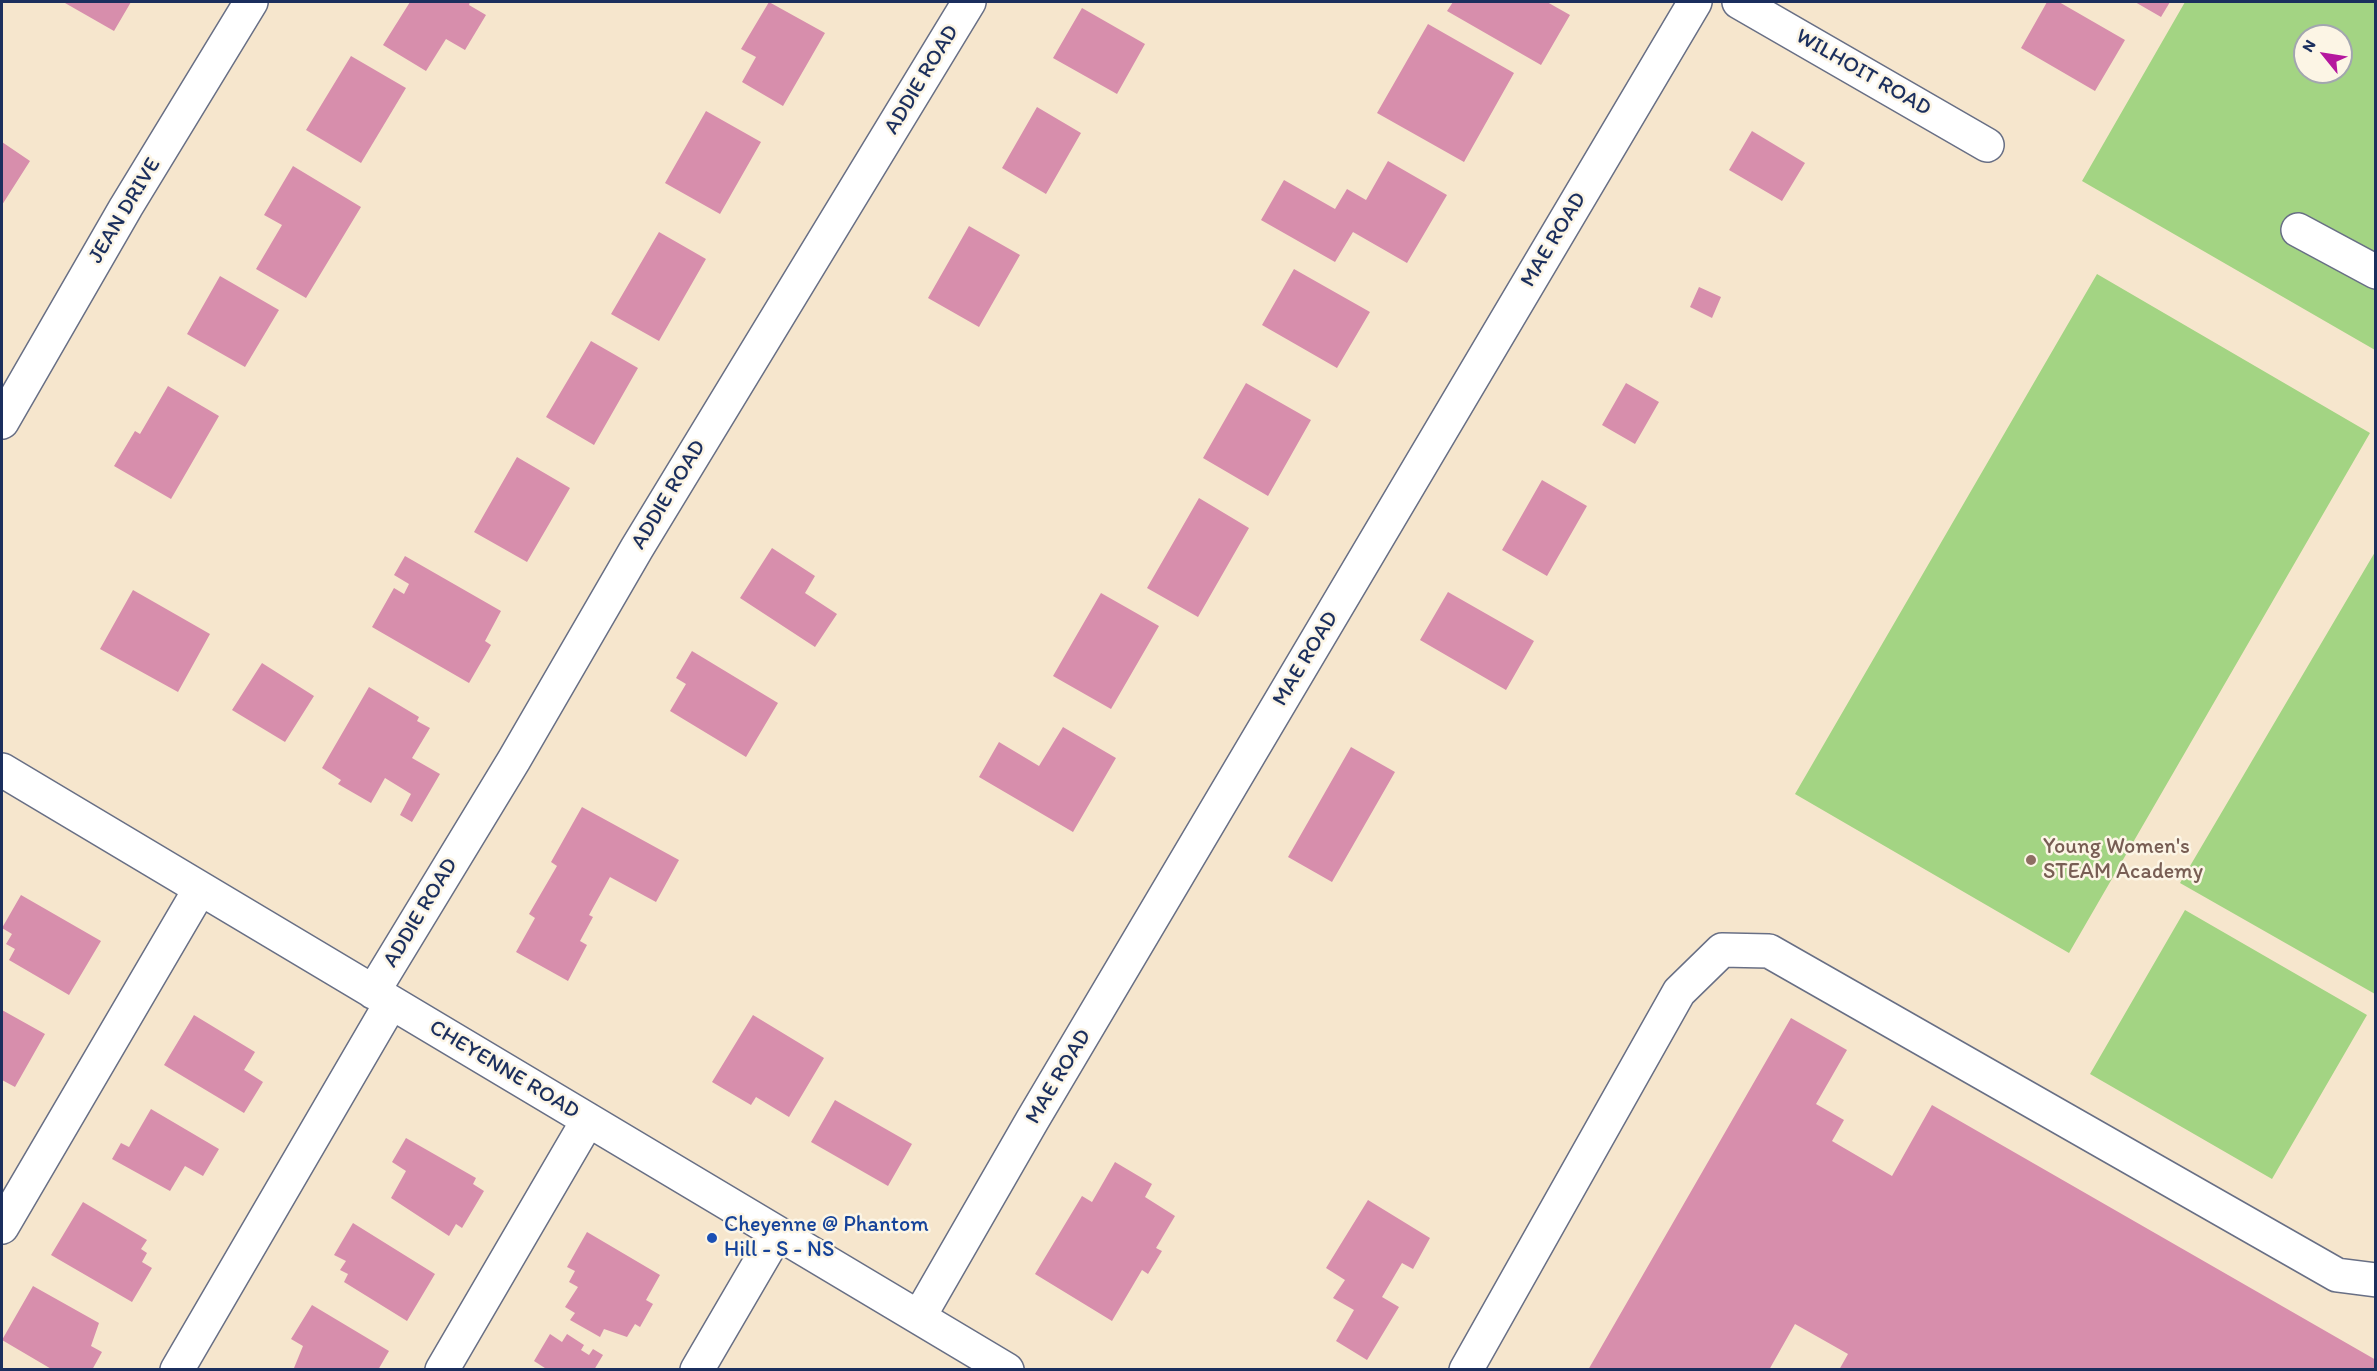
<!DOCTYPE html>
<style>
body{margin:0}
#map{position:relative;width:2377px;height:1371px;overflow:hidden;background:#f6e6cd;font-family:Itim,sans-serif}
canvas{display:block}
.frame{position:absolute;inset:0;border:3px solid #1b2f5e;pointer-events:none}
.north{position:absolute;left:2293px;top:24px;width:60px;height:60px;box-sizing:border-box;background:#fcf5e5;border:2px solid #a2a6af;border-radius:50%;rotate:300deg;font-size:16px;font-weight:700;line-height:24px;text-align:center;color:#1b2f5e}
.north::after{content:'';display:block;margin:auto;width:21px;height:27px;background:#b5179e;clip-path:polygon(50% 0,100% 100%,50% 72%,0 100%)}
</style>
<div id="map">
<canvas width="2377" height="1371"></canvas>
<div class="frame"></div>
<div class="north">N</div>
</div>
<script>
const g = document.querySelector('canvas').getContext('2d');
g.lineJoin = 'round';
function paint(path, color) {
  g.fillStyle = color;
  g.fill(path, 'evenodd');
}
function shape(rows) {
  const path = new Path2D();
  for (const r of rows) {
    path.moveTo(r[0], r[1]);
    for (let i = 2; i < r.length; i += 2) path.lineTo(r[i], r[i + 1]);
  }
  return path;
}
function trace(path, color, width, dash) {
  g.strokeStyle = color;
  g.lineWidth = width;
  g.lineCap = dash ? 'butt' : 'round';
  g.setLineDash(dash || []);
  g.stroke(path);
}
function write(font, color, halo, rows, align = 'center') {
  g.font = font + ' Itim,sans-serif';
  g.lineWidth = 5;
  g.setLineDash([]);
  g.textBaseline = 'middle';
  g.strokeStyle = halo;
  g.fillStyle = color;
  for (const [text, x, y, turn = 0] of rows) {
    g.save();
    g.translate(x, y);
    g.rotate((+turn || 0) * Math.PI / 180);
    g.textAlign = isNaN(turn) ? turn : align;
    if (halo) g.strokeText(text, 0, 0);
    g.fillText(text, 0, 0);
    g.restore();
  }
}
const green = shape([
 [2185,2,2375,2,2375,350,2082,181],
 [2305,36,2341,36,2341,72,2305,72],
 [2097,274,2370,433,2069,953,1795,794],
 [2375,552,2375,994,2180,883],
 [2185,910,2367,1015,2272,1179,2090,1074]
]);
const building = shape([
 [66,2,131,2,114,31,65,3],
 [410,2,470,2,469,5,486,15,465,50,446,39,426,71,383,45],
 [769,2,825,33,783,106,742,82,756,57,741,49],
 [1453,2,1547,2,1570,15,1541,65,1447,11],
 [2047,2,2059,2,2125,40,2095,91,2021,48],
 [2135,2,2170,2,2161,17],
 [1082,8,1145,44,1117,94,1053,58],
 [1428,24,1514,73,1464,162,1377,113],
 [351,56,406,88,361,163,306,130],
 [1037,107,1081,133,1046,194,1002,168],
 [706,111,761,142,720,214,665,183],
 [1752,131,1805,163,1782,201,1729,170],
 [2,142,30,161,2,205],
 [1388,161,1447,195,1407,263,1353,232,1335,262,1261,220,1284,180,1335,209,1347,189,1366,200],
 [293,166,361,207,306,298,256,269,282,225,264,215],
 [969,226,1020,255,979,327,928,298],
 [659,232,706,259,659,341,611,314],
 [1294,269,1370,312,1337,368,1262,325],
 [220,276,279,310,245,367,187,334],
 [1699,287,1721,297,1712,318,1690,307],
 [591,341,638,368,594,445,546,417],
 [1246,383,1311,420,1268,496,1203,458],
 [1626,383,1659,402,1635,444,1602,425],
 [168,386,219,416,171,499,114,466,135,431,140,434],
 [517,457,570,488,527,562,474,532],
 [1542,480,1587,506,1547,576,1502,550],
 [1199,498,1249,528,1198,617,1147,588],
 [772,548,815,576,805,593,837,614,815,647,740,598],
 [405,556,501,611,485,641,491,645,469,683,372,627,394,588,404,594,409,584,394,575],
 [133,590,210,634,178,692,100,649],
 [1448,592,1534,641,1506,690,1420,640],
 [1101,593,1159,626,1111,709,1053,676],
 [692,651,778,703,746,757,670,711,686,684,676,678],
 [262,663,314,696,285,742,232,710],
 [369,687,419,717,417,721,430,728,412,758,440,774,412,822,400,815,411,794,385,778,371,803,338,784,341,780,322,768],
 [1063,727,1116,758,1073,832,979,777,999,742,1039,766],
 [1351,747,1395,772,1332,882,1288,857],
 [582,807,679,860,656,902,610,877,589,915,593,917,580,941,587,945,568,981,516,952,535,918,529,914,557,866,551,862],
 [21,895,101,941,69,995,9,960,15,949,6,944,12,934,2,928],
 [2,1010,45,1034,15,1087,2,1080],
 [194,1015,255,1052,244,1070,263,1082,244,1113,164,1065],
 [753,1015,824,1058,789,1117,756,1097,751,1105,712,1082],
 [1791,1018,1847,1050,1816,1104,1844,1120,1832,1141,1892,1176,1932,1105,2376,1360,2376,1370,1839,1370,1848,1354,1795,1324,1769,1370,1588,1370],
 [835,1100,912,1144,888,1186,811,1142],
 [151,1109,219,1149,203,1176,185,1166,170,1191,112,1159,121,1143,129,1147],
 [406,1138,476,1178,473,1184,484,1191,462,1228,456,1224,449,1236,391,1198,406,1171,392,1162],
 [1115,1162,1152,1184,1145,1197,1175,1216,1156,1248,1162,1251,1148,1274,1142,1270,1112,1321,1035,1274,1082,1196,1092,1202],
 [1368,1200,1430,1238,1413,1269,1402,1263,1382,1297,1399,1307,1367,1360,1336,1341,1354,1310,1333,1298,1345,1280,1326,1268],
 [83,1202,147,1240,141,1249,147,1253,142,1262,152,1268,132,1302,51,1255],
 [353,1223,435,1274,407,1321,344,1282,348,1274,340,1270,346,1261,334,1255],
 [587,1232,660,1275,646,1300,653,1304,640,1327,635,1324,627,1337,604,1329,600,1337,570,1320,575,1313,565,1307,578,1287,569,1282,575,1271,567,1267],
 [33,1286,99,1323,91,1346,102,1352,92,1370,53,1370,2,1340],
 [312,1305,389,1351,378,1370,297,1370,294,1368,303,1346,291,1339],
 [550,1334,562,1342,567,1334,584,1345,581,1350,589,1355,593,1349,603,1355,594,1370,548,1370,534,1361]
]);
const minor = shape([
 [1739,2,1987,145],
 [2298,230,2376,272],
 [2,422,126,207,251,2],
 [2,770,1007,1370],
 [373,992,514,760,637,548,969,2],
 [2,1227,200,889],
 [919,1317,1033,1119,1695,2],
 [177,1370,391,1003],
 [442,1370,588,1120],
 [697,1370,777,1233],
 [1466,1370,1679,992,1722,950,1769,951,2337,1275,2376,1280]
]);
const markers = [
 [2031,860,6,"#8d6e63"],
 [712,1238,6,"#1a4fb4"]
];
const streetNames = [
 ["WILHOIT ROAD",1863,73,30],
 ["ADDIE ROAD",922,80,-59],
 ["JEAN DRIVE",125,211,-59],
 ["MAE ROAD",1554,240,-59],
 ["ADDIE ROAD",669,495,-59],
 ["MAE ROAD",1306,659,-59],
 ["ADDIE ROAD",421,913,-59],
 ["CHEYENNE ROAD",504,1070,31],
 ["MAE ROAD",1059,1077,-59]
];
const educationNames = [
 ["Young Women's",2043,847],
 ["STEAM Academy",2043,872]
];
const transitNames = [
 ["Cheyenne @ Phantom",724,1225],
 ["Hill - S - NS",724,1250]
];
paint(green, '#a3d483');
paint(building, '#d78eac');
trace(minor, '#686f85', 36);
trace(minor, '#fff', 33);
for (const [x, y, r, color] of markers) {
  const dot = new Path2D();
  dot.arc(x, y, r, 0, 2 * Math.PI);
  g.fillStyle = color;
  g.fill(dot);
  trace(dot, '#fcf5e5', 2);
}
write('22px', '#1b2f5e', '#fcf5e5', streetNames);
write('22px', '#785e54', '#fcf5e5', educationNames, 'left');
write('22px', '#164399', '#fcf5e5', transitNames, 'left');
</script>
